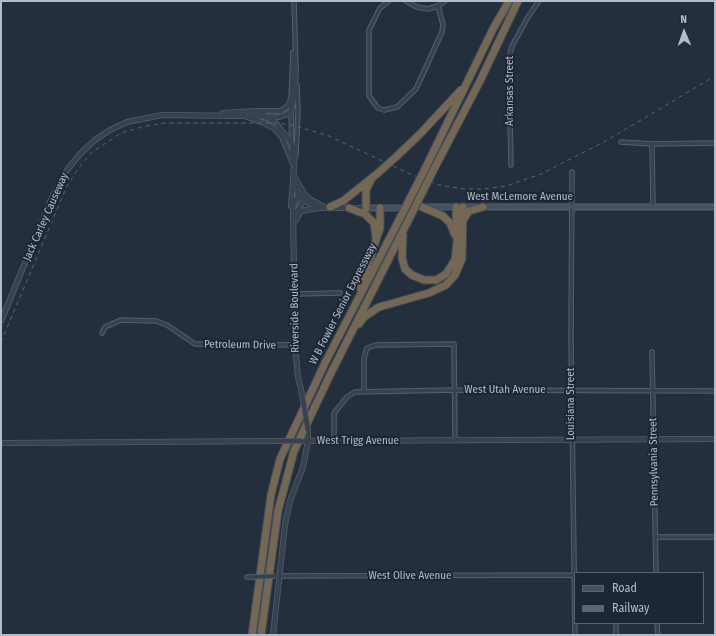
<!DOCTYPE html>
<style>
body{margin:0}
#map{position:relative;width:716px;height:636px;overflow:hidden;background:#242f3e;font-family:"Fira Sans Condensed",sans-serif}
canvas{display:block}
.frame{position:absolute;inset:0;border:2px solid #b4bcc9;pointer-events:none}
.legend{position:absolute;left:574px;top:572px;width:130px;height:52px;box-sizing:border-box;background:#1d2633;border:1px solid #59626f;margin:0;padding:5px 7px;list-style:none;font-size:12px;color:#b4bcc9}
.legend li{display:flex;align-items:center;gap:8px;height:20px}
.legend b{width:20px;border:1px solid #59626f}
.north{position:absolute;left:664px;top:12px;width:40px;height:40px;-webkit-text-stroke:3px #1d2633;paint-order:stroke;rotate:358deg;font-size:11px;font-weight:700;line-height:16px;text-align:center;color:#b4bcc9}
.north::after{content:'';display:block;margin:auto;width:14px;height:18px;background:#b4bcc9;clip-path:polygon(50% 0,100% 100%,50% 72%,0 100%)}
</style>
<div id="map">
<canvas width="716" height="636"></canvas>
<div class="frame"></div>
<ul class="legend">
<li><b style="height:5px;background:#465061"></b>Road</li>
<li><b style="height:5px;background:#5a6575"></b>Railway</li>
</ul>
<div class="north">N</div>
</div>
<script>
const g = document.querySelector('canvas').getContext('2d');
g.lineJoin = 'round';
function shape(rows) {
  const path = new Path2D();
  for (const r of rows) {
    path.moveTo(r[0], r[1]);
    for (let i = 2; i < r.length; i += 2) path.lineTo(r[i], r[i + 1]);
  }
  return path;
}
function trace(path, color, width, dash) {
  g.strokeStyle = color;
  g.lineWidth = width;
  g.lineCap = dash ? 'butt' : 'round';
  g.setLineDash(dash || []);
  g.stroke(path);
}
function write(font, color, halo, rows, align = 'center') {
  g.font = font + ' "Fira Sans Condensed",sans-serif';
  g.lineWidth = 4;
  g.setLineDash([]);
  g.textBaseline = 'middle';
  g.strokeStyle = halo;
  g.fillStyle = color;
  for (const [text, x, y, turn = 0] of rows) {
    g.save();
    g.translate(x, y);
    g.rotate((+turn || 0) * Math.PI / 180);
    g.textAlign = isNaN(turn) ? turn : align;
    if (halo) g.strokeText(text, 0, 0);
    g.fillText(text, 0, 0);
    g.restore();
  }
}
const minor = shape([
 [294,1,296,69],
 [389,1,380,8,369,30,369,96,378,108,384,110,397,107,416,89,442,32,443,25,438,6],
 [406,1,417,7,428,9,438,6,445,1],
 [291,100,293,52],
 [291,110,292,157],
 [621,142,652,144,715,143],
 [652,144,653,206],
 [296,155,298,111,297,85],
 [511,165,509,58,512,46,528,17,539,1],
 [572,172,571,338,575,635],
 [295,294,340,293],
 [102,333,105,327,121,320,156,321,167,325,195,344,295,345],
 [652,352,656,573],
 [364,391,364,358,367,348,376,345,454,344,455,440],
 [334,442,334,413,347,397,355,392,454,390,715,391],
 [656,537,715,537],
 [279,576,574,575],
 [247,577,253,577],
 [616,623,616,635],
 [657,623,658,635]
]);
const tertiary = shape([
 [260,111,281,111,288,106,291,99],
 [223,113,257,111,276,123,291,142,295,151,293,181,299,196,308,203,320,208,366,208],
 [250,116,279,117,288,114,291,111,294,97,296,68],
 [294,176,305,195,311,200,324,207],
 [291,206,293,182],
 [295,215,304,199],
 [296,220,301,211,318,208],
 [1,321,53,195,67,170,81,153,95,140,110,130,127,122,162,115,245,116,264,123,274,128,282,137,294,166],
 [302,394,298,377,295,345,293,207,296,199,303,192],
 [301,441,715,439],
 [1,443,279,441],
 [273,635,285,525,290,501,303,467,308,441,308,430]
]);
const secondary = shape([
 [426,207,715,207],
 [366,208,408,208]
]);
const motorway = shape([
 [397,156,421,133,461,90],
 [425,169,493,29,509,1],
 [433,171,480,81,518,1],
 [330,207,343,201,378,173],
 [422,207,443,216,450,223,455,235],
 [349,208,365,214,374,223,376,237],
 [366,208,366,190,371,180],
 [463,220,469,211,483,207],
 [403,235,402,258,405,269,412,275,424,280,436,280,446,274,455,260,457,242,456,207],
 [360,288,380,228,380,208],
 [359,324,364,317,379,307,429,293,446,285,455,275,462,259,463,207],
 [252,635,271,495,280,459,326,361,399,220],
 [261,635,278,511,294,451,331,373,409,219]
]);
const rail = shape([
 [1,342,67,186,77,170,91,153,121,133,146,126,166,123,276,123,292,125,329,136,410,174,439,185,464,189,483,189,506,186,541,174,604,142,715,76]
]);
const minorBridge = shape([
 [253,577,275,576]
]);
const tertiaryBridge = shape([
 [302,394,308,430],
 [279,441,301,441]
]);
const motorwayBridge = shape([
 [378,173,397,156],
 [409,219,433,171],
 [399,220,425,169]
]);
const streetNames = [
 ["Arkansas Street",510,91,-90],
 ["West McLemore Avenue",520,197],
 ["Jack Carley Causeway",46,217,-66],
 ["W B Fowler Senior Expressway",343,304,-63],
 ["Riverside Boulevard",295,308,-91],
 ["Petroleum Drive",240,345,1],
 ["West Utah Avenue",505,390],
 ["Louisiana Street",571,404,-90],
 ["West Trigg Avenue",358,441],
 ["Pennsylvania Street",654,462,-91],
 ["West Olive Avenue",410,576]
];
trace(minor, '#565f6c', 5.5);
trace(tertiary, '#565f6c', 6);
trace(secondary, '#565f6c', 7);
trace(motorway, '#434c59', 9);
trace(minor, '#38414e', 3.5);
trace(tertiary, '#38414e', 4.5);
trace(secondary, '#465061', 5);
trace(motorway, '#746855', 7);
trace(rail, '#5a6575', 1, [4, 4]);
trace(minorBridge, '#565f6c', 5.5, []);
trace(tertiaryBridge, '#565f6c', 6, []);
trace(motorwayBridge, '#434c59', 9, []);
trace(minorBridge, '#38414e', 3.5);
trace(tertiaryBridge, '#38414e', 4.5);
trace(motorwayBridge, '#746855', 7);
write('11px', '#b4bcc9', '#1d2633', streetNames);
</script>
